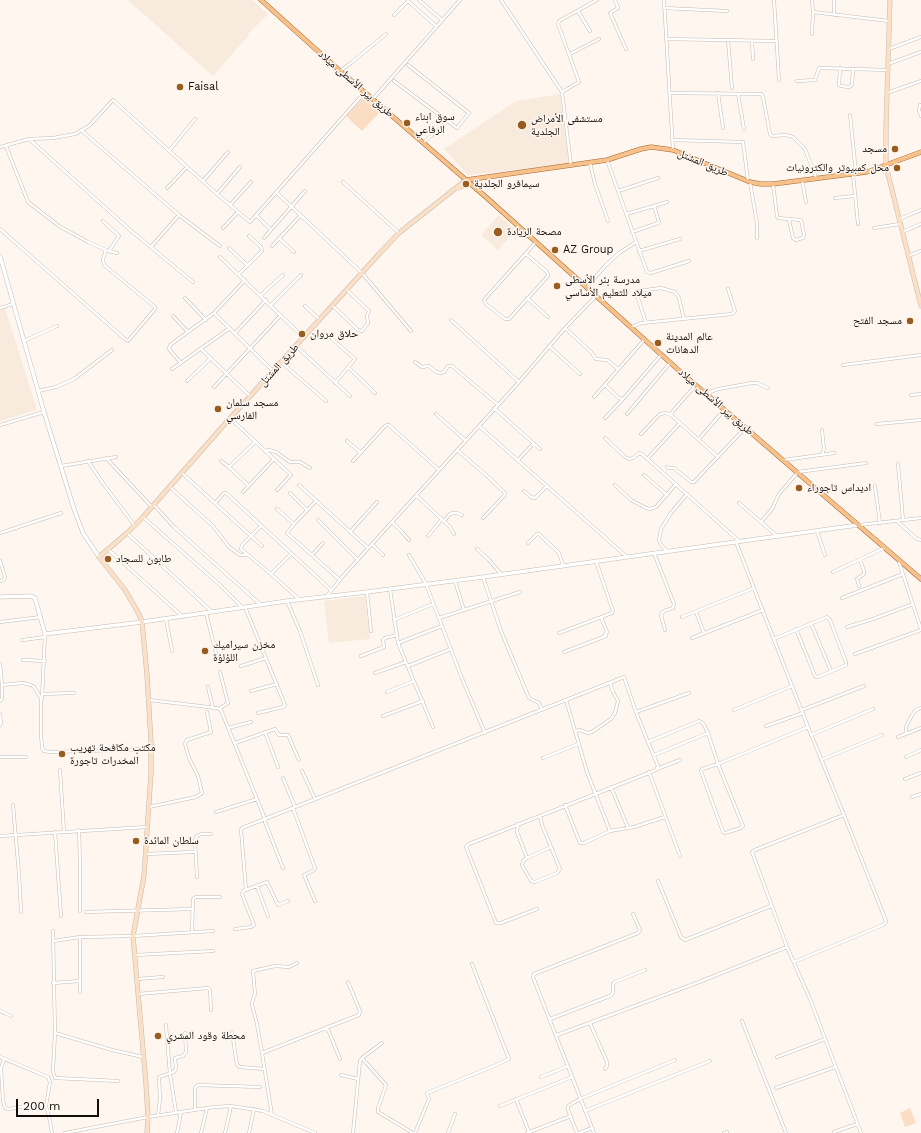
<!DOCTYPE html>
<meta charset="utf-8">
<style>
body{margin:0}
#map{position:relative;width:921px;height:1133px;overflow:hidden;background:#fff6ef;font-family:"Work Sans",sans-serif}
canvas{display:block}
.scale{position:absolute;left:16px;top:1099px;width:83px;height:18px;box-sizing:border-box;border:2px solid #100d0b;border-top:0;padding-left:5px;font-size:12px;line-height:14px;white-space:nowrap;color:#100d0b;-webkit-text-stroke:3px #fff6ef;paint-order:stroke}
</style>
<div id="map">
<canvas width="921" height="1133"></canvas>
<div class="scale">200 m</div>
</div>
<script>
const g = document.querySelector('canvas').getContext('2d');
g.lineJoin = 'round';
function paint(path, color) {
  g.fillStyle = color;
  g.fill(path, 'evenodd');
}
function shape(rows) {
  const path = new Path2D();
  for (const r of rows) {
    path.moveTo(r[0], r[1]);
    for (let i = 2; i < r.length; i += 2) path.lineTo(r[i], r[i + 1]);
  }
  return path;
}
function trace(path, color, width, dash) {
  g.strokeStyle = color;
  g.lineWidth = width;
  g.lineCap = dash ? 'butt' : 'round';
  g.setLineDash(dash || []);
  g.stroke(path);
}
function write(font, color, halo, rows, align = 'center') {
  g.font = font + ' "Work Sans","Noto Naskh Arabic",sans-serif';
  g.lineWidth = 3;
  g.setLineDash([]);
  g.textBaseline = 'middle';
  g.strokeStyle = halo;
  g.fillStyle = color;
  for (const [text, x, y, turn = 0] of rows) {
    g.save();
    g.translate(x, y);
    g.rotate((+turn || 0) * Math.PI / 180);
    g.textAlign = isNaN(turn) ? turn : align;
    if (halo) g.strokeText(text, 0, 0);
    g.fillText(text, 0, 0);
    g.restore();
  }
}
const built = shape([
 [128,0,252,0,268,14,248,34,249,35,213,76],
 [560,94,569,164,468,175,444,149,516,101],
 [499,215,516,230,498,250,481,235],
 [5,308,37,410,0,421,0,310],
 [365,596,370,639,329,643,324,601]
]);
const green = shape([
 [364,97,380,112,362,131,346,116],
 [910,1108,916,1123,905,1127,900,1113]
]);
const minor = shape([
 [419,0,442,20],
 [501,0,562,92,571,166],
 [615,0,618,8,610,13,626,49],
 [664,0,673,150],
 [774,0,779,80],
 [812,0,813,12],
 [834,0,834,15],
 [664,8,727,11],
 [578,11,590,31],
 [394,15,408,1,436,26],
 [812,34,813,12,889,21],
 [666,39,776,41],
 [728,40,732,88],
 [752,41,753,59],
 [889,49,921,37],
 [570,54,599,39],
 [888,64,921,52],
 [840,68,839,85,841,86,849,87,852,85,853,69],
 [340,71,351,63,386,34],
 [394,81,457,128,469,113,408,65],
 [797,81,815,80,819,68,888,70],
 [562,92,579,82,558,24,559,21,597,0],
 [669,93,761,94,763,97,770,134,772,136,786,135,793,137,805,149,816,178],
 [718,93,723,128],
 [887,93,921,81],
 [738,94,744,129],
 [373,99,460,0],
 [920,105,919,110,921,116],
 [850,115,856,173],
 [81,130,179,215,220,246],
 [29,139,129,229,193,282],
 [673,140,743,142,748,181],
 [423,143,448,121],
 [0,147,29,139,53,138,75,134,89,126,113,100,217,194,250,222,365,92],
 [169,151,195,119],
 [607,160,647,272,651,273,689,261],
 [590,163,595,184,608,221],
 [853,174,858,224],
 [802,180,806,202],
 [203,181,228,152],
 [343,182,399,233],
 [750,182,757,223,757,238],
 [773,184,777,216,778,218,801,220,804,235,803,238,796,240,793,238,789,220],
 [167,188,187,167],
 [618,191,658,178],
 [277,193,362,273,411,331],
 [217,194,240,167],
 [835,198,855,196],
 [230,205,251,182],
 [626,214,654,206],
 [256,215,271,230],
 [899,219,921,210],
 [103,221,119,236,109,251],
 [223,228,238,212],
 [874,228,900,224],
 [0,229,126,340,128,341,155,309,155,307,104,265,103,259,106,250,88,242,59,226,28,202,6,146],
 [632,232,658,223,659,222,654,206,667,202],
 [902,232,921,224],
 [264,238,305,191],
 [279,238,294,252],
 [272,246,301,215],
 [151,247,179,215],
 [229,248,247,265],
 [108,251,117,253],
 [639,251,680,239],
 [526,254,546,271,548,274,548,276,509,319,505,319,486,304,484,300,536,242],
 [908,256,921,251],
 [220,257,303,337],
 [239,274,262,251,261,247,249,236],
 [587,287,605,266,619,253,636,242],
 [261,295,283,275],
 [185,298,206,320],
 [527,298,548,317],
 [271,305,301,275],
 [332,305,358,330,362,331,368,323,367,316,369,311,347,290],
 [305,306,319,319],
 [0,308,13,304],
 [214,313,273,371],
 [173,316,188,332],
 [451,320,519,382],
 [646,323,637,295,639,291,661,288,675,292,679,298,684,319],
 [631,327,642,323,732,314,735,311,728,289],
 [565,328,591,352,596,359,607,360,618,369],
 [235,333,266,300],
 [332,339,355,359,335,383],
 [24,341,57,326],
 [296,346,350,396],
 [549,346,580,374],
 [201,349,250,396],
 [281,362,326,401],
 [415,362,422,367,429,366,436,372,441,373,444,372,448,366,452,366,497,404],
 [181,363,169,349,170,345,214,313,245,280],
 [843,365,921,355],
 [348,367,375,393],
 [172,369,230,328],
 [187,381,211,358],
 [605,385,619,398,622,399],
 [695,386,673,411,671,415,718,457],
 [214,387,281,315],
 [38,391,56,387,74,379,112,350],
 [911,395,921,394],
 [709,396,710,392,718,389,752,383,757,383,768,388],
 [594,397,644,340],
 [494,408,540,449],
 [436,414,465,440],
 [627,414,670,363],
 [230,418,291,475,277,490],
 [605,418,623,399,661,355],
 [877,424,921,420],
 [0,425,44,412],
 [479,426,627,557],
 [822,430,824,449,822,455],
 [641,434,660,414,666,413,671,415],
 [605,438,625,457,629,459,633,458,639,453,642,454,739,541],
 [699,439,724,410],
 [347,441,361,453],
 [457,450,485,474,505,493,504,496,483,518],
 [265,451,269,450,276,452,290,462,300,462,310,468],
 [106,458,152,507],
 [647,459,680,423],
 [518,460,534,443],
 [784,460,834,453],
 [88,461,102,482,135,526],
 [221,461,229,467,255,442],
 [353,461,385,426,387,425,389,425,439,470],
 [898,464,903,520],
 [61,466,116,457],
 [229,467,249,486],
 [667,467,668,468,674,468,691,482,694,482,745,428],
 [182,473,262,546],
 [644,475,667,495],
 [299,485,368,548],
 [615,485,631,500,646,508,650,509,656,507,675,485],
 [875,486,880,523],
 [170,487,213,526,229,547,240,555,248,555],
 [524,491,531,497,535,498,547,486],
 [243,492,274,459],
 [290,493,307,510],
 [416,495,450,527,454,534],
 [316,501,294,524,287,533,340,580],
 [215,503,224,493,226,493,331,590],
 [739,503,777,536],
 [154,505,174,527,260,604],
 [277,509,294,524],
 [143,517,220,585,242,607],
 [318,520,358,560],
 [444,521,450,514,453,513,457,513,462,515],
 [897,521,917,539,921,540],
 [392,522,402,532,409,540],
 [761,522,772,509,779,494,798,472,866,463],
 [859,525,921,518],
 [261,526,242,545,241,549,271,574],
 [817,531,825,555],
 [350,532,377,502],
 [0,533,61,513],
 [127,533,212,612],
 [428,536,442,519],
 [736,542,808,727,844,815,886,921,885,923,883,925,794,962],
 [528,543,537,534,539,534,559,553,563,565],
 [372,544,383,555],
 [477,549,489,560,501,574],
 [109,550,182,616],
 [667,551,661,545,659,540,661,529,671,513,687,494],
 [654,553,674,604,673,608,664,611,661,615,665,630],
 [291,554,271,574,300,600],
 [312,555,323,543],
 [409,555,426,584,461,676,485,733],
 [0,561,5,577,4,580,0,581],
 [899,562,921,629],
 [833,572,884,548],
 [483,577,501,631,529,698,539,703,542,710],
 [455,581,464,610],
 [859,586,857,579,864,574,864,571,860,560],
 [390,589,398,643,433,727],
 [367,592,371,631],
 [327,596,343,576,519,382,565,328,596,296],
 [842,598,903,574],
 [287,601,300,631,318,685],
 [245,607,285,705,283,707,258,713],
 [696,612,704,633],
 [206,613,216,653],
 [682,617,754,588],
 [439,618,520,592],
 [166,619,172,651],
 [394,620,433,604],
 [0,622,41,617],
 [811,623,831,671],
 [847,627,873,619,913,604],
 [559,633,612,613,613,611,596,561],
 [692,638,763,610],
 [774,639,827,617,830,620,846,662,846,665,818,677,815,676,796,629],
 [23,640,45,637],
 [398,643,442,626],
 [564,652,606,636,605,635,607,632,601,617],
 [855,654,921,630],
 [361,656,384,647,383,640,385,638,397,635],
 [23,660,45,661],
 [0,664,2,685,23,683,31,685,34,687,41,698,41,735,42,747,44,751,50,752,151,749],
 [241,666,266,658],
 [408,666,451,649],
 [375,673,406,662],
 [208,687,213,708],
 [251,691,277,684],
 [387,692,414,681],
 [42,694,74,693],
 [42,698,45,634],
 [149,700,217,708,221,710,265,819,265,822,283,868],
 [566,700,624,677,636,712],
 [0,701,2,699,2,685],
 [219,709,228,703,220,672],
 [734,710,792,686],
 [802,710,864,686],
 [0,714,1,723,0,725],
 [383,716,423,701],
 [766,726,803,713],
 [228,728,251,722],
 [575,731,580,730,588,733,592,732,611,719,615,713,618,701,613,692,610,683],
 [265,732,278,767],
 [906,734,906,727,912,715,916,710,921,708],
 [811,735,873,709],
 [898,737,921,728],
 [648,742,636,712,689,693],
 [235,743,275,729,279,735,288,735,299,760],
 [654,755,708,733],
 [0,757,26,757],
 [906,757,921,750],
 [543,758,578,744],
 [821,760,882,735],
 [657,769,680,760],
 [60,770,64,832],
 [302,771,315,799],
 [649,772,680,856],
 [283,778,295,807],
 [905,779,921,773],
 [611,787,628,828],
 [912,797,921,794],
 [13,805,19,874,21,912],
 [565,805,580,843,584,843,610,831],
 [149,807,196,797,202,793,198,776,189,758,185,744,187,740,211,732,207,712],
 [293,808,315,868,314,870,304,875,315,901],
 [216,812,257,799],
 [518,824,517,832,527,858,523,861,522,865,531,881,535,882,557,873,560,869,542,825,540,816,656,770,658,766,648,742,699,721,703,723,708,733,718,764,743,826,741,828,725,833,723,832,701,771,702,769,718,764,808,727],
 [79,830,80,864,80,911],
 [55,832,61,916],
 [0,836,147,827],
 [146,854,194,852],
 [527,858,551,847],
 [197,877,195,840,197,836,201,834,211,834],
 [658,881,681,937,685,940,771,906],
 [257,886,268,916],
 [246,890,241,830,242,828,566,700,587,772,610,831,634,827,665,817],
 [537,909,501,923,496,923,466,847,469,844,540,816],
 [86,912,193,909],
 [235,929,251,927,254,925,242,894,243,891,267,882,278,905,288,901],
 [53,931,55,1033,53,1071,55,1078,118,1081],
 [192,932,193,899,196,897,220,897],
 [53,941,80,937],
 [787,947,752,852,755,850,844,815],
 [135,955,213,951],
 [137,979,163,977],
 [53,983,80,981],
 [80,992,80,937,133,936,213,931],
 [138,994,208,988,210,990,211,1010],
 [0,1011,11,1016],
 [550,1019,610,996,613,993,613,984,615,982,645,970],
 [742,1021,786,1133],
 [590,1023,607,1062,607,1066,605,1069],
 [166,1025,170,1074,176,1112],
 [327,1027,340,1059],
 [232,1032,237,1065,240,1067,264,1069],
 [55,1033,112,1050,143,1057],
 [557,1035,694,984,787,947,810,999,861,1133],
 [262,1053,257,1024,252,1005,252,1002,255,994,253,971,275,966,289,967,297,963],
 [0,1057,48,1077,50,1082,46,1106,49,1116,52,1133],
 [777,1057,825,1039],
 [362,1058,386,1085,378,1108,378,1112,413,1133],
 [4,1059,1,1068,3,1101,5,1108,9,1109,37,1104,45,1106],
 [341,1075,358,1079],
 [541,1077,568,1066],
 [776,1088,835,1067],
 [516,1099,529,1132],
 [500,1106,572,1077],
 [195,1110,195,1088,198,1085,260,1087],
 [585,1111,710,1061],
 [158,1115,160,1099,159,1077,174,1072,176,1068,175,1058,183,1056,186,1052,185,1033],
 [272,1115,262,1053,359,1015,360,1011,348,982],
 [834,1132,857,1124],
 [65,1133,148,1117,214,1107,231,1106,263,1111,315,1133],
 [177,1133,181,1112],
 [201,1133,207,1108],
 [225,1133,231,1106],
 [249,1133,254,1109],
 [353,1133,360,1061,362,1058,382,1043],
 [415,1133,429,1099,427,1093,494,1066,509,1059,472,964],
 [448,1133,455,1114],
 [527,1133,571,1116],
 [577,1133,568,1110,568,1106,580,1099,675,1060],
 [579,1133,592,1128],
 [594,1133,533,977,534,974,638,933,640,930,633,914],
 [724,1133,727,1132]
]);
const tertiary = shape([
 [0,256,44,412,74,509,83,533,99,557],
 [0,597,31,596,35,598,45,634,142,622,287,601,367,592,483,577,858,525]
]);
const secondary = shape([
 [890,0,886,127,886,166,921,306],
 [458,188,469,184],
 [147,1133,148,1117,146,1084,133,936,144,876,151,773,151,742,147,675,142,622,139,614,125,590,99,557,127,533,143,517,223,426,379,254,399,233,466,180]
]);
const primary = shape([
 [261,0,340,71,487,198,684,375,921,579],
 [466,180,607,160,641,149,651,147,673,150,750,182,761,184,773,184,867,172,921,152]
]);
const markers = [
 [180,87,4,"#985c1f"],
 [407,123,4,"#985c1f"],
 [522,125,5,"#985c1f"],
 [895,149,4,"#985c1f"],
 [897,168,4,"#985c1f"],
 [466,184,4,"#985c1f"],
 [498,232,5,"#985c1f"],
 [555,250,4,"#985c1f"],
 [557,286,4,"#985c1f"],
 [910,321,4,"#985c1f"],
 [302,334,4,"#985c1f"],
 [658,343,4,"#985c1f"],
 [218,409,4,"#985c1f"],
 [799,488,4,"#985c1f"],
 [108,559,4,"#985c1f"],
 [205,651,4,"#985c1f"],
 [62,754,4,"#985c1f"],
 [136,841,4,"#985c1f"],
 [158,1036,4,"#985c1f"]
];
const streetNames = [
 ["طريق بير الأسطى ميلاد",356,84,41],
 ["طريق المشتل",703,163,23],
 ["طريق المشتل",279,365,-48],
 ["طريق بير الأسطى ميلاد",716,402,41]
];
const poiNames = [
 ["Faisal",188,87],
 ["سوق ابناء",415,117],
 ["الرفاعي",415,130],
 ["مستشفى الأمراض",531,119],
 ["الجلدية",531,132],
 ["مسجد",887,149,"right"],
 ["محل كمبيوتر والكترونيات",889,168,"right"],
 ["سيمافرو الجلدية",474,184],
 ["مصحة الريادة",507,232],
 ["AZ Group",563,250],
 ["مدرسة بئر الأسطى",565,280],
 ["ميلاد للتعليم الأساسي",565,293],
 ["مسجد الفتح",902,321,"right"],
 ["حلاق مروان",310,334],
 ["عالم المدينة",666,337],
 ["الدهانات",666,350],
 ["مسجد سلمان",226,403],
 ["الفارسي",226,416],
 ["اديداس تاجوراء",807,488],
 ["طابون للسجاد",116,559],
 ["مخزن سيراميك",213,645],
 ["اللؤلؤة",213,658],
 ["مكتب مكافحة تهريب",70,748],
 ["المخدرات تاجورة",70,761],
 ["سلطان المائدة",144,841],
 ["محطة وقود المشري",166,1036]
];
paint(built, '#f8eadd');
paint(green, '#fbddc4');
trace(minor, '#c3bbb4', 3.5);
trace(tertiary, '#c3bbb4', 4.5);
trace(secondary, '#c3bbb4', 5);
trace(primary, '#a3672d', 5);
trace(minor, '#fff', 2.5);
trace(tertiary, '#fff', 3.5);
trace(secondary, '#fbe0c6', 4);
trace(primary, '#f7c18c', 4);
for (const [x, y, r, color] of markers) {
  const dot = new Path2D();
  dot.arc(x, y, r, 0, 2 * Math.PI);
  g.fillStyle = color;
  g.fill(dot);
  trace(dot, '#fff6ef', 1.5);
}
write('11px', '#100d0b', '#fff6ef', streetNames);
write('11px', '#100d0b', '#fff6ef', poiNames, 'left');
</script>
